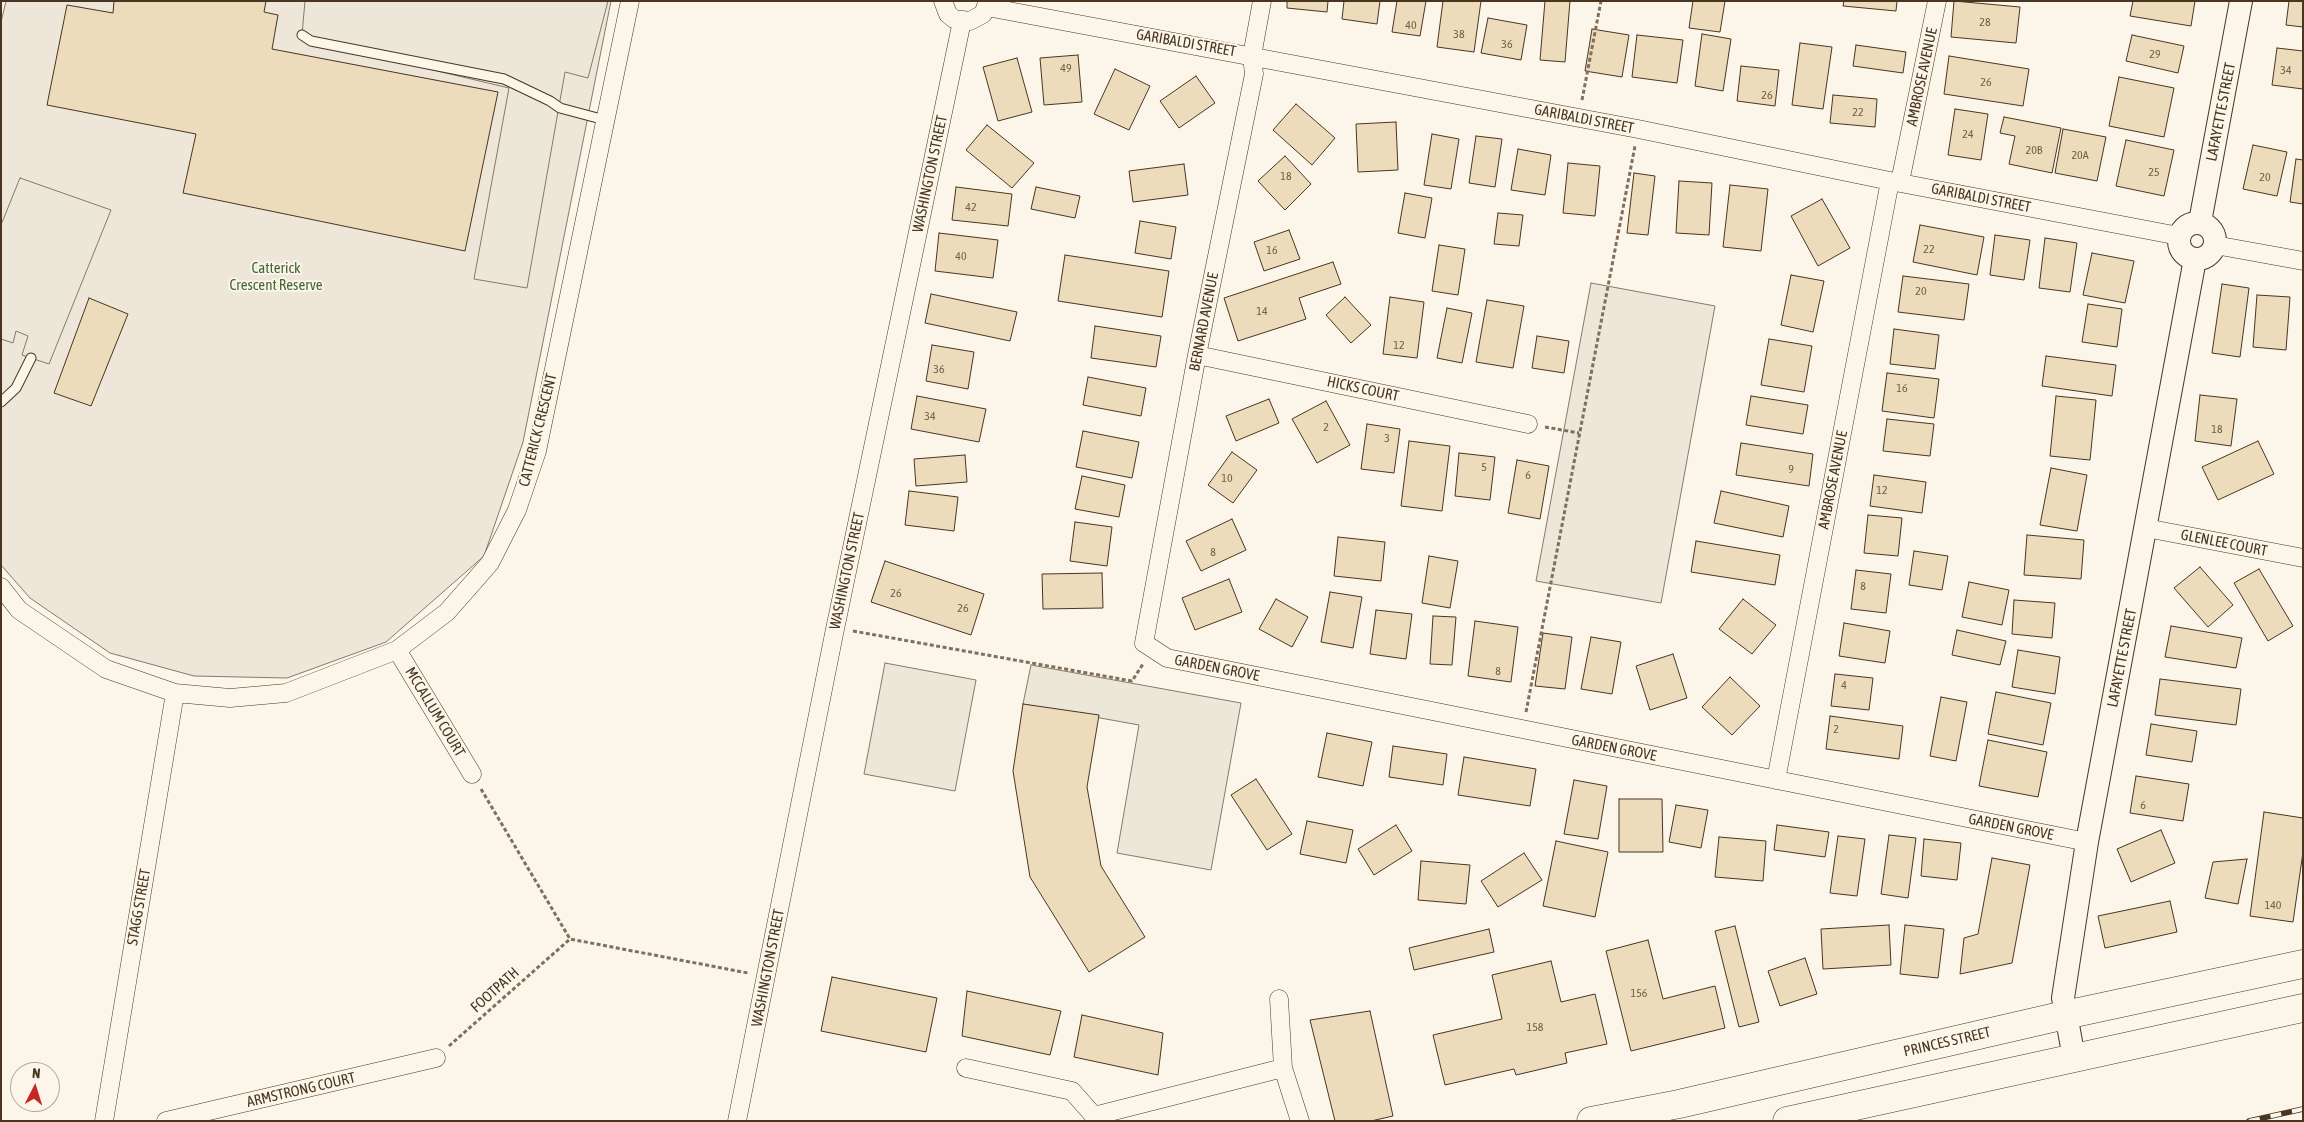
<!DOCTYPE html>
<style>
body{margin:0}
#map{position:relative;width:2304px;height:1122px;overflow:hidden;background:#fbf6e9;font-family:"Asap Condensed",sans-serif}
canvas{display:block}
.frame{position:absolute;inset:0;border:2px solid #4a3520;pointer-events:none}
.north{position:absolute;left:10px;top:1062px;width:50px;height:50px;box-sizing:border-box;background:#fbf6e9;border:1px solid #b4a999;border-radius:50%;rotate:5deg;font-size:14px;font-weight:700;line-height:20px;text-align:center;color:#4a3520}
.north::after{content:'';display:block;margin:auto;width:18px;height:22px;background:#c62828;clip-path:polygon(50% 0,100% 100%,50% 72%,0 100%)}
</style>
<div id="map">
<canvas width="2304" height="1122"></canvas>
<div class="frame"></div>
<div class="north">N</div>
</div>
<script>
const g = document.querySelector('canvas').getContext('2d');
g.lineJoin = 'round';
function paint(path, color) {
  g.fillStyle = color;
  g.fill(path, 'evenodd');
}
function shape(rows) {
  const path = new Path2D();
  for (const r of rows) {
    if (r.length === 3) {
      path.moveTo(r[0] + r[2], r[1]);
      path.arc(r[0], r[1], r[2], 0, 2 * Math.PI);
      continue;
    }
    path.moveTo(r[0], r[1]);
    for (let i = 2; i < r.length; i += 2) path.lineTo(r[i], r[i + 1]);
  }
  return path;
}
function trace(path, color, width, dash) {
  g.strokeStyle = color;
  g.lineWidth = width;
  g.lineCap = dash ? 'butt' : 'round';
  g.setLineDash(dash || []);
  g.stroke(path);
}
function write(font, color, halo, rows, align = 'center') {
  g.font = font + ' "Asap Condensed",sans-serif';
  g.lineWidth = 4;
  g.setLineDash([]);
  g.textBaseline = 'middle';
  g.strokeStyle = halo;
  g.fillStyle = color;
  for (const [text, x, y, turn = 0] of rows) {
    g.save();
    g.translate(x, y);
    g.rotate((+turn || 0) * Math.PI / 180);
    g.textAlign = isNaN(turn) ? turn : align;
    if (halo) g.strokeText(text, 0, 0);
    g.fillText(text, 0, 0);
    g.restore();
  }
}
const green = shape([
 [6,1,611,1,523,442,484,556,386,642,287,678,194,676,110,653,30,598,1,565,1,22,6,1],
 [1591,283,1715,306,1661,603,1536,581,1591,283]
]);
const parking = shape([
 [305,1,608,1,588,78,565,72,527,288,474,279,509,88,311,41,302,35,305,1],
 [20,178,111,210,49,364,22,355,28,336,16,331,13,343,1,339,1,225,20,178],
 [885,663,976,680,955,791,864,774,885,663],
 [1031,665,1241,703,1211,870,1117,853,1139,725,1023,704,1031,665]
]);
const building = shape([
 [114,1,266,1,264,12,278,15,272,49,498,92,465,251,183,193,196,134,47,105,67,5,113,13,114,1],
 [1287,1,1328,1,1327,12,1287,8,1287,1],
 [1344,1,1380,1,1377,24,1342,19,1344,1],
 [1397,1,1426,1,1420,36,1392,32,1397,1],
 [1443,1,1481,1,1474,52,1437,47,1443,1],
 [1545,1,1570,1,1565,62,1540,60,1545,1],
 [1693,1,1725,1,1720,32,1689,28,1693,1],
 [1844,1,1897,1,1896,11,1843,6,1844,1],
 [1954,1,2020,7,2016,43,1951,37,1954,1],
 [2133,1,2195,1,2191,26,2130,16,2133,1],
 [2289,1,2303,1,2303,27,2286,25,2289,1],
 [1488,18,1527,25,1521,60,1481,53,1488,18],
 [1592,29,1629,35,1622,77,1585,71,1592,29],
 [1702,34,1731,39,1723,91,1695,86,1702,34],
 [1637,35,1683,40,1677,83,1632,77,1637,35],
 [2132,35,2184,46,2178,73,2126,61,2132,35],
 [1800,43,1832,47,1823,109,1792,105,1800,43],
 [1856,45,1906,52,1903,73,1853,66,1856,45],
 [2277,48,2303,51,2303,89,2272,85,2277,48],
 [1078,55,1082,102,1044,105,1040,58,1078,55],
 [1949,56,2029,69,2023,106,1944,94,1949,56],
 [1017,58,1032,112,998,121,983,67,1017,58],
 [1741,66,1779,70,1775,106,1737,101,1741,66],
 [1115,69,1150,86,1129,130,1094,114,1115,69],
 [1196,76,1215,103,1179,128,1160,101,1196,76],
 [2119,77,2174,88,2164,137,2109,126,2119,77],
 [1833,95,1877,99,1875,127,1830,123,1833,95],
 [1296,104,1335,138,1312,165,1273,130,1296,104],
 [1955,109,1988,114,1981,160,1948,155,1955,109],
 [2004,117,2061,128,2052,173,2009,164,2015,136,2000,133,2004,117],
 [1396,122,1398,170,1358,172,1356,124,1396,122],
 [987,125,1034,163,1012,188,966,150,987,125],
 [2063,129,2106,137,2097,181,2055,173,2063,129],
 [1432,134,1459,139,1451,189,1424,185,1432,134],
 [1476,136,1502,139,1495,187,1469,183,1476,136],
 [2126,140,2174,150,2164,196,2116,186,2126,140],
 [2253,145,2287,152,2277,196,2243,189,2253,145],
 [1518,149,1551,155,1545,195,1511,190,1518,149],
 [1285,156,1311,184,1285,210,1258,181,1285,156],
 [2296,159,2303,160,2303,204,2290,202,2296,159],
 [1568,163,1600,166,1595,216,1563,213,1568,163],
 [1184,164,1188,195,1133,202,1129,171,1184,164],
 [1634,173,1655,176,1648,235,1627,233,1634,173],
 [1679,181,1712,183,1709,235,1676,233,1679,181],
 [1730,185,1768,189,1761,251,1723,247,1730,185],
 [956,187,1012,194,1008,226,952,220,956,187],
 [1036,187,1080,196,1075,218,1031,209,1036,187],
 [1405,193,1432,198,1425,238,1398,233,1405,193],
 [1822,199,1850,248,1818,266,1791,216,1822,199],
 [1498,213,1523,215,1519,246,1494,244,1498,213],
 [1140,221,1176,227,1171,259,1135,253,1140,221],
 [1920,225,1984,237,1977,275,1913,262,1920,225],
 [1289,230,1300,259,1264,271,1254,242,1289,230],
 [939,233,998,240,993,278,935,271,939,233],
 [1995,235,2030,240,2024,280,1990,275,1995,235],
 [2045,238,2077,243,2070,292,2039,288,2045,238],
 [1439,245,1465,249,1458,295,1432,291,1439,245],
 [2092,253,2134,261,2125,303,2083,295,2092,253],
 [1065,255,1169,271,1162,317,1058,301,1065,255],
 [1333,262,1341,284,1299,298,1306,319,1238,341,1224,298,1333,262],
 [1791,275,1824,281,1813,332,1781,325,1791,275],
 [1903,276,1969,284,1964,320,1898,312,1903,276],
 [2222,284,2249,288,2240,357,2212,353,2222,284],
 [931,294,1017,312,1010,341,925,323,931,294],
 [2257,295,2290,297,2286,350,2253,347,2257,295],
 [1345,297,1371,325,1351,343,1326,315,1345,297],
 [1390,297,1424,302,1417,358,1383,354,1390,297],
 [89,298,128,314,91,406,54,393,89,298],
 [1487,300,1524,306,1513,368,1476,362,1487,300],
 [2088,304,2122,309,2117,347,2082,342,2088,304],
 [1447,308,1472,313,1462,363,1437,358,1447,308],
 [1095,326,1161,336,1156,367,1091,358,1095,326],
 [1894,329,1939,335,1935,369,1890,364,1894,329],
 [1537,336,1569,341,1564,373,1532,368,1537,336],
 [1769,339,1812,346,1804,392,1761,385,1769,339],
 [932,345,974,352,968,389,926,381,932,345],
 [2046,356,2116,365,2112,396,2042,386,2046,356],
 [1887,373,1939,379,1934,418,1882,411,1887,373],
 [1088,377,1146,388,1141,416,1083,405,1088,377],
 [2200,395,2237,399,2231,446,2195,441,2200,395],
 [917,396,986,409,979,442,911,429,917,396],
 [1751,396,1808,405,1803,434,1746,425,1751,396],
 [2056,396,2096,400,2090,460,2050,456,2056,396],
 [1269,399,1279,423,1236,441,1226,416,1269,399],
 [1326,401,1350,445,1317,463,1292,419,1326,401],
 [1887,419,1934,424,1930,456,1883,451,1887,419],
 [1367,424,1400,429,1394,473,1361,469,1367,424],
 [1083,431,1139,442,1132,478,1076,467,1083,431],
 [1409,441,1450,446,1442,511,1401,506,1409,441],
 [2258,441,2274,474,2218,500,2202,467,2258,441],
 [1741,443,1813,454,1809,486,1736,475,1741,443],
 [1232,452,1257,470,1233,503,1208,485,1232,452],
 [1459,453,1495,457,1490,500,1455,496,1459,453],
 [965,455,967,482,916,486,914,459,965,455],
 [1517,460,1549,466,1540,519,1508,513,1517,460],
 [2051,468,2087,475,2077,531,2040,525,2051,468],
 [1874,475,1926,482,1922,513,1870,506,1874,475],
 [1082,476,1125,485,1119,517,1075,509,1082,476],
 [909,491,958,497,954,531,905,525,909,491],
 [1721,491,1789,506,1783,537,1714,523,1721,491],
 [1868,515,1902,518,1898,556,1864,553,1868,515],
 [1232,519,1246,550,1201,571,1186,541,1232,519],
 [1075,522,1112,527,1107,566,1070,561,1075,522],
 [2027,535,2084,540,2081,579,2024,575,2027,535],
 [1338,537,1385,542,1381,581,1334,576,1338,537],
 [1696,541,1780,555,1775,585,1691,572,1696,541],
 [1914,551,1948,556,1942,590,1909,585,1914,551],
 [1429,556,1458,561,1450,608,1422,603,1429,556],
 [885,561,984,594,971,635,871,602,885,561],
 [2200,567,2233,605,2208,627,2174,588,2200,567],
 [2259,569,2293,626,2268,641,2234,583,2259,569],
 [1856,570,1891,574,1886,613,1851,609,1856,570],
 [1102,573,1103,608,1043,609,1042,574,1102,573],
 [1229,579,1242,612,1195,630,1182,598,1229,579],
 [1969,582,2009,590,2002,625,1962,617,1969,582],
 [1330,592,1362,597,1353,648,1321,642,1330,592],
 [1276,599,1308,617,1292,647,1259,629,1276,599],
 [1743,599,1776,625,1752,654,1719,629,1743,599],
 [2014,600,2055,603,2052,638,2012,634,2014,600],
 [1376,610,1412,614,1406,659,1370,654,1376,610],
 [1433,616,1456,617,1452,665,1430,664,1433,616],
 [1475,621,1518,627,1511,682,1468,676,1475,621],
 [1844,623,1890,631,1885,663,1839,656,1844,623],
 [2171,626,2242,638,2236,668,2165,657,2171,626],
 [1957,630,2006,641,2000,665,1952,655,1957,630],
 [1543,633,1572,637,1565,689,1535,686,1543,633],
 [1591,637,1621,642,1612,694,1581,689,1591,637],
 [2018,650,2060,657,2055,694,2012,687,2018,650],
 [1673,654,1687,698,1650,710,1636,666,1673,654],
 [1835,674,1873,678,1869,710,1831,706,1835,674],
 [1730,677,1760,706,1732,735,1702,707,1730,677],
 [2160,679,2241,689,2236,725,2155,715,2160,679],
 [1996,692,2051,703,2043,745,1988,734,1996,692],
 [1941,697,1967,702,1956,761,1930,756,1941,697],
 [1023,704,1099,715,1087,787,1101,866,1145,937,1089,972,1030,877,1013,771,1023,704],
 [1830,716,1903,726,1899,759,1826,749,1830,716],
 [2151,724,2197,731,2192,762,2146,755,2151,724],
 [1327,733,1372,742,1363,786,1318,777,1327,733],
 [1988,740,2047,752,2038,797,1979,786,1988,740],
 [1393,746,1447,754,1443,785,1389,777,1393,746],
 [1464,757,1536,769,1530,806,1458,795,1464,757],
 [2136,776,2189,784,2183,821,2130,813,2136,776],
 [1256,779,1292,834,1267,850,1231,795,1256,779],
 [1574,780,1607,786,1598,839,1564,834,1574,780],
 [1619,799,1662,799,1663,852,1619,852,1619,799],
 [1676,805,1708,810,1701,848,1669,842,1676,805],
 [2264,812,2303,818,2303,852,2293,922,2250,916,2264,812],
 [1307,821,1353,830,1346,863,1300,854,1307,821],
 [1396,825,1412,851,1374,875,1358,849,1396,825],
 [1777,825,1829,832,1825,857,1774,850,1777,825],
 [2161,830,2175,863,2131,882,2117,849,2161,830],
 [1889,835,1916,838,1908,898,1881,894,1889,835],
 [1838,836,1865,839,1857,896,1830,893,1838,836],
 [1719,837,1766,841,1763,881,1715,877,1719,837],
 [1924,839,1961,843,1957,880,1921,876,1924,839],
 [1556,841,1608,852,1595,917,1543,906,1556,841],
 [1524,853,1542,880,1498,907,1481,881,1524,853],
 [1992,858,2030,865,2012,963,1960,974,1964,938,1978,934,1992,858],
 [2247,859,2238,904,2205,898,2213,862,2247,859],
 [1421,861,1470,865,1466,904,1418,900,1421,861],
 [2170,901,2177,932,2105,948,2098,916,2170,901],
 [1889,925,1891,965,1823,969,1821,929,1889,925],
 [1905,925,1944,929,1938,978,1900,974,1905,925],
 [1735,926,1759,1022,1739,1027,1715,931,1735,926],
 [1489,929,1494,952,1414,970,1409,948,1489,929],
 [1648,940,1663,999,1715,986,1725,1028,1631,1051,1606,951,1648,940],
 [1805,958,1817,994,1780,1006,1768,971,1805,958],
 [1551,961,1561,1002,1595,994,1607,1044,1565,1053,1567,1063,1516,1075,1514,1069,1445,1085,1433,1035,1502,1019,1492,975,1551,961],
 [832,977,937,998,926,1052,821,1031,832,977],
 [967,991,1061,1011,1050,1055,962,1036,967,991],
 [1370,1011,1393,1116,1371,1121,1335,1121,1310,1020,1370,1011],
 [1082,1015,1163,1033,1158,1075,1074,1057,1082,1015]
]);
const path = shape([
 [1582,100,1601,1],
 [1545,427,1579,433],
 [853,631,1132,681,1143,664],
 [1526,712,1635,146],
 [481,789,570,939,748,973],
 [449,1046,570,939]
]);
const service = shape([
 [302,35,311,41,504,79,550,101,560,108,605,120],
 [1,402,16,388,31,358]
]);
const minor = shape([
 [943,1,948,14,954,19,970,21,983,14,988,1],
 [1262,1,1252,56,1254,74,1197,355,1144,643,1167,658,2087,842],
 [987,7,1638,129,1890,181,2179,236],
 [1900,182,1937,1],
 [2215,245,2303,261],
 [1197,355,1528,424],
 [2146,528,2303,558],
 [1,587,19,610,106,669,175,693,230,698,286,693,397,650,447,612,490,563,517,510,537,451,630,1],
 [397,650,472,774],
 [1776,780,1890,181],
 [966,1068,1072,1091,1094,1116],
 [1283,1068,1300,1121],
 [104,1121,175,693],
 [166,1121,436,1058],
 [737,1121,834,634,962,21],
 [1094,1121,1094,1116,1283,1068,1279,999]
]);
const tertiary = shape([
 [2200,222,2241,1],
 [2197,241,18],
 [2074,1058,2063,998,2087,842,2195,259]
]);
const trunk = shape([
 [1591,1121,1679,1104,2065,1015,2303,964],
 [1787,1121,2303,1008]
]);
const rail = shape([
 [2249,1121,2303,1109]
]);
const numberNames = [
 ["28",1985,22],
 ["40",1411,25],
 ["38",1459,34],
 ["36",1507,44],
 ["29",2155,54],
 ["49",1066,68],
 ["34",2286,70],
 ["26",1986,82],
 ["26",1767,95],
 ["22",1858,112],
 ["24",1968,134],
 ["20B",2034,150],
 ["20A",2080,155],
 ["25",2154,172],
 ["18",1286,176],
 ["20",2265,177],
 ["42",971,207],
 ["22",1929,249],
 ["16",1272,250],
 ["40",961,256],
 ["20",1921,291],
 ["14",1262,311],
 ["12",1399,345],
 ["36",939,369],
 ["16",1902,388],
 ["34",930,416],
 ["2",1326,427],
 ["18",2217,429],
 ["3",1387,438],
 ["5",1484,467],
 ["9",1791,469],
 ["6",1528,475],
 ["10",1227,478],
 ["12",1882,490],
 ["8",1213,552],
 ["8",1863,586],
 ["26",896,593],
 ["26",963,608],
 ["8",1498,671],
 ["4",1844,685],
 ["2",1836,729],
 ["6",2143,805],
 ["140",2273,905],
 ["156",1639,993],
 ["158",1535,1027]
];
const streetNames = [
 ["GARIBALDI STREET",1186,43,10],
 ["AMBROSE AVENUE",1922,77,-78],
 ["LAFAYETTE STREET",2221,112,-79],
 ["GARIBALDI STREET",1584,119,11],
 ["WASHINGTON STREET",930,174,-78],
 ["GARIBALDI STREET",1981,198,11],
 ["BERNARD AVENUE",1204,322,-79],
 ["HICKS COURT",1363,389,12],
 ["CATTERICK CRESCENT",538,430,-76],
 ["AMBROSE AVENUE",1833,480,-79],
 ["GLENLEE COURT",2224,543,11],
 ["WASHINGTON STREET",847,571,-78],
 ["LAFAYETTE STREET",2122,658,-79],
 ["GARDEN GROVE",1217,668,11],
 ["MCCALLUM COURT",435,712,59],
 ["GARDEN GROVE",1614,748,11],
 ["GARDEN GROVE",2011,827,11],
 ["STAGG STREET",139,907,-80],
 ["WASHINGTON STREET",768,968,-79],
 ["FOOTPATH",495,990,-42],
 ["PRINCES STREET",1947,1042,-13],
 ["ARMSTRONG COURT",301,1090,-13]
];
const parkNames = [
 ["Catterick",276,268],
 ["Crescent Reserve",276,285]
];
paint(green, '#ede6d9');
trace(green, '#887966', 1);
paint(parking, '#ede7d9');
trace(parking, '#887966', 1);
paint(building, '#ecdcbc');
trace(building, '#4a3520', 1);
trace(service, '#4a3520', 11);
trace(minor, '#4a3520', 19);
trace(tertiary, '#4a3520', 24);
trace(trunk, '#4a3520', 29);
trace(path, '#7f6f5c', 3, [4, 2.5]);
trace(service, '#fbf6e9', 9);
trace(minor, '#fbf6e9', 18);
trace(tertiary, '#fbf6e9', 22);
trace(trunk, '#fbf6e9', 28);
trace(rail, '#4a3520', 5.5);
trace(rail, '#fbf6e9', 4, [11]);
write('12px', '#725f47', null, numberNames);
write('15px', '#4a3520', '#fbf6e9', streetNames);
write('15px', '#436837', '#fbf6e9', parkNames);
</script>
